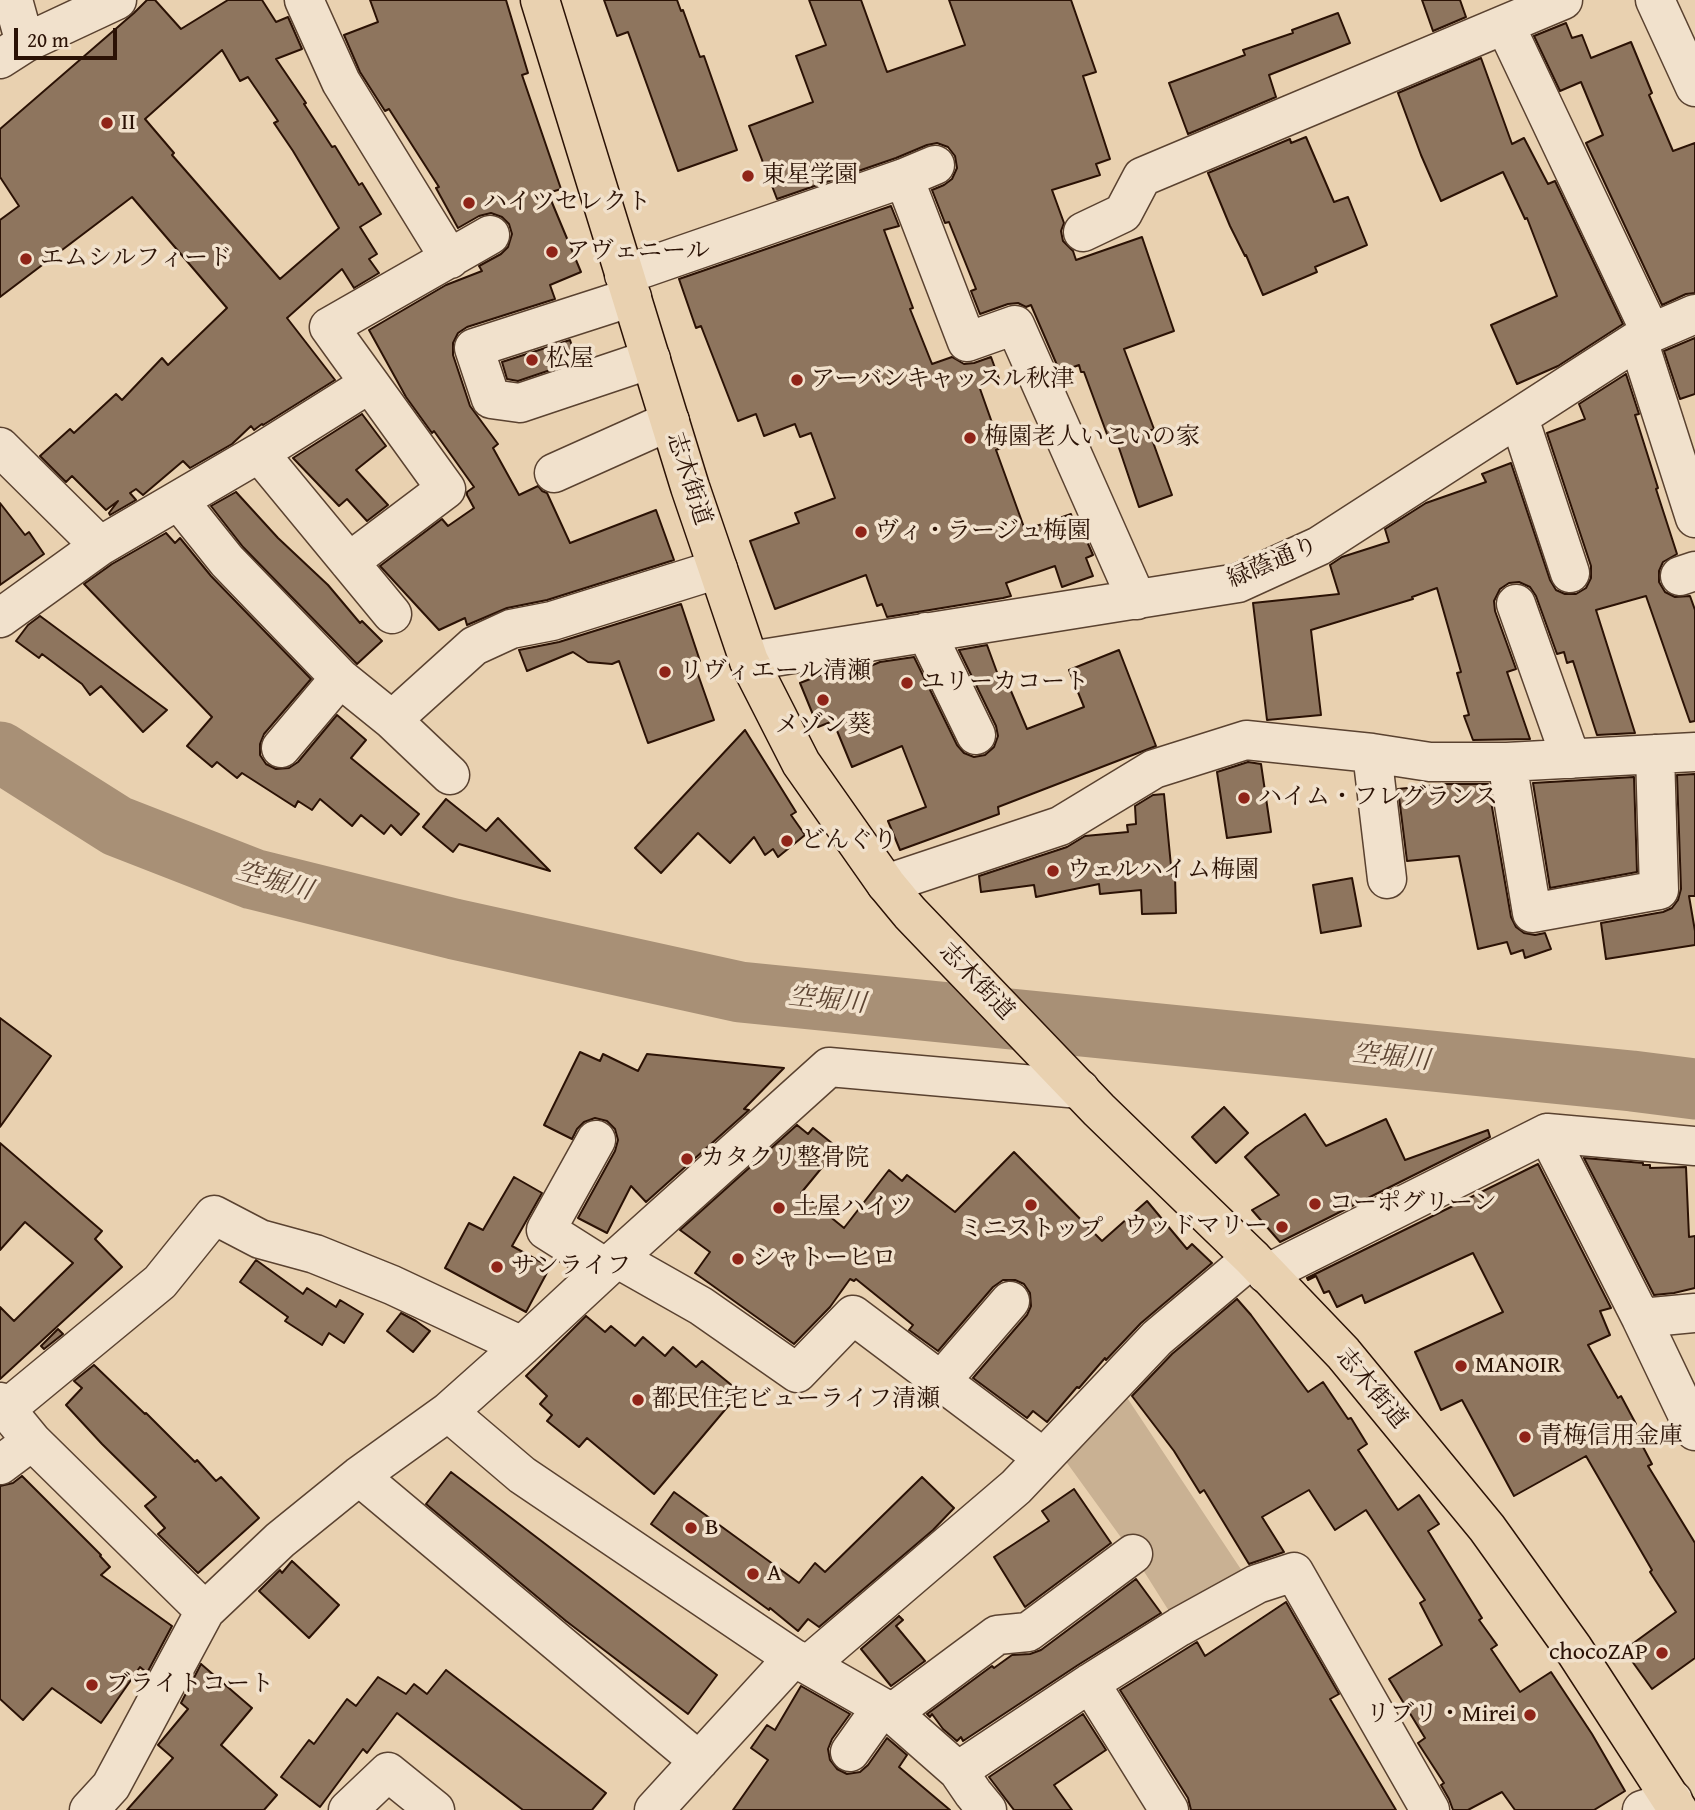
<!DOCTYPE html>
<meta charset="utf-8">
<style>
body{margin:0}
#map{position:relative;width:1695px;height:1810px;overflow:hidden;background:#e9d1b0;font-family:"Gentium Book Plus",serif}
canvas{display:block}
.scale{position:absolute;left:14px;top:28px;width:103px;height:32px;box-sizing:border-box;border:4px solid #2b1205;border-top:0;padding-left:9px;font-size:21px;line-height:24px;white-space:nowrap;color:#2b1205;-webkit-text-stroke:5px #f1e1cc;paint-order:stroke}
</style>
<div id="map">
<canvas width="1695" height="1810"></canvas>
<div class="scale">20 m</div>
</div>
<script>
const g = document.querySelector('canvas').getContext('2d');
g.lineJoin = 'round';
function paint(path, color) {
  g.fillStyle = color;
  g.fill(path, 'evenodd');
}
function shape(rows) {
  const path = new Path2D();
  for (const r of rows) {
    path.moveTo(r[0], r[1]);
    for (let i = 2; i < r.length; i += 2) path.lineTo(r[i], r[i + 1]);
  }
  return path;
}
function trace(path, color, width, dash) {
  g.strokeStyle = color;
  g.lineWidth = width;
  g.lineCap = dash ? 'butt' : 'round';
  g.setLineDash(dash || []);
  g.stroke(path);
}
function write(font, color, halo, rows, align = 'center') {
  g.font = font + ' "Gentium Book Plus","Noto Serif JP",serif';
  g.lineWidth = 7;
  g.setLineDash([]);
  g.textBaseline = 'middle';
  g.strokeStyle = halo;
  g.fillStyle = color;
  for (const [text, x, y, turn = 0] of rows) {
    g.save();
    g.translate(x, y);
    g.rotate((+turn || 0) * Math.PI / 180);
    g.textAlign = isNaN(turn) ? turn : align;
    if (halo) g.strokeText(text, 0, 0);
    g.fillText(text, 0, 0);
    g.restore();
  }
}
const green = shape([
 [1116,1381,1252,1586,1179,1627,1133,1554,1054,1445]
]);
const river = shape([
 [0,752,117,826,253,879,454,929,740,992,1632,1081,1695,1089]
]);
const building = shape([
 [147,0,155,0,181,29,228,0,262,0,276,22,288,17,302,49,276,59,306,103,304,104,332,147,335,146,359,185,362,183,381,214,360,227,377,254,369,259,379,273,354,288,342,269,287,318,335,380,263,425,262,424,254,430,251,426,232,444,190,468,183,461,143,495,136,489,130,493,136,500,110,515,109,513,118,501,106,510,72,476,66,482,40,456,70,429,74,433,116,394,122,400,162,358,168,365,227,308,132,197,0,297,0,220,19,206,0,177,0,129,134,13,147,0],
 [222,50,240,81,248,77,278,121,274,123,293,151,339,228,280,279,172,155,174,153,145,119,222,50],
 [370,0,506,0,528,73,522,75,561,189,548,193,581,272,550,285,555,299,467,327,458,333,453,343,453,355,470,406,498,444,493,448,519,495,538,486,542,491,547,493,570,543,656,510,674,560,547,600,507,608,467,625,465,618,439,630,380,566,442,519,448,526,474,508,467,495,467,492,474,487,434,431,432,433,406,397,369,330,446,285,482,271,479,266,501,254,508,247,512,234,509,224,502,217,491,213,479,216,458,228,436,188,439,187,389,109,385,111,360,72,344,35,378,22,370,0],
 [604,0,677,0,681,11,683,10,700,57,704,56,737,150,678,171,628,32,617,36,604,0],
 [809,0,861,0,887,72,965,45,949,0,1071,0,1096,72,1083,76,1110,159,1096,164,1100,175,1052,190,1064,223,1061,231,1063,241,1073,251,1076,260,1142,237,1174,331,1124,349,1154,429,1149,431,1172,495,1139,507,1117,442,1111,445,1084,372,1081,372,1079,365,1060,372,1031,305,1026,307,1018,303,1008,304,980,314,971,291,976,289,949,222,945,223,932,190,944,185,952,179,957,168,955,156,948,147,937,143,927,145,896,158,777,199,749,126,813,102,796,56,826,45,809,0],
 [1422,0,1460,0,1466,17,1433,31,1422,0],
 [1338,13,1350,43,1269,75,1276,97,1188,134,1169,83,1245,55,1243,50,1293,33,1292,30,1338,13],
 [1566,23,1572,38,1582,35,1591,58,1631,42,1652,93,1649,95,1673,151,1695,143,1695,293,1686,294,1662,305,1586,143,1603,135,1581,82,1560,91,1534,36,1566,23],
 [1481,58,1512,144,1524,138,1548,184,1555,181,1623,324,1558,366,1517,384,1491,325,1557,296,1527,218,1525,219,1503,172,1441,201,1421,155,1398,93,1481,58],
 [1306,137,1334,202,1348,197,1367,245,1315,267,1317,272,1263,295,1246,255,1245,256,1230,226,1208,173,1290,139,1291,143,1306,137],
 [891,206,899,226,884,230,913,308,910,309,932,364,952,357,964,364,974,363,991,357,999,379,979,386,1001,448,996,450,1025,530,1071,514,1077,532,1082,530,1093,555,1086,558,1093,576,1062,587,1055,566,1006,583,1011,596,1003,598,887,617,882,604,877,606,866,575,775,609,750,541,799,523,795,513,835,498,811,433,800,437,795,424,764,436,756,414,738,421,701,326,696,328,679,279,891,206],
 [1695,338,1695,394,1680,399,1664,351,1695,338],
 [570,340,577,361,518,381,507,379,502,362,570,340],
 [1626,374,1639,414,1635,415,1658,488,1656,489,1677,554,1663,562,1659,571,1659,582,1665,592,1675,597,1690,596,1695,610,1695,721,1690,722,1646,596,1596,610,1635,733,1597,735,1573,661,1567,663,1564,652,1557,654,1536,596,1530,587,1519,582,1509,583,1500,589,1494,601,1495,611,1516,669,1507,672,1530,739,1473,740,1464,716,1469,715,1457,673,1461,672,1437,588,1412,597,1413,599,1311,630,1321,715,1267,720,1253,603,1339,594,1330,565,1342,557,1389,542,1385,529,1426,503,1486,482,1482,474,1511,463,1550,580,1556,590,1565,594,1576,594,1586,588,1591,578,1591,566,1547,433,1585,419,1579,404,1626,374],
 [362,414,386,446,356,470,388,505,367,521,347,499,339,506,293,458,362,414],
 [236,492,278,538,328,585,360,623,362,621,382,641,357,664,243,547,211,506,236,492],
 [0,503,25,535,29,532,44,554,0,585,0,503],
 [166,533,175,543,180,538,211,576,311,679,264,734,260,744,260,755,266,764,276,769,289,768,298,762,337,715,366,740,351,758,419,814,401,835,391,825,384,834,361,815,352,826,320,799,312,810,298,801,295,807,242,773,237,778,217,762,212,767,187,746,212,717,84,584,112,564,166,533],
 [681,604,700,661,694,663,714,720,648,743,619,661,612,664,588,662,573,652,527,671,519,650,559,642,681,604],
 [40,616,117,673,167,710,143,732,101,686,90,695,82,684,42,654,39,658,16,641,28,625,40,616],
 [987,645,1002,686,1008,684,1027,729,1084,707,1069,670,1119,650,1156,746,998,807,999,814,900,850,888,821,926,807,902,746,852,767,833,721,818,727,800,683,828,672,832,682,880,662,914,657,957,745,964,753,974,757,985,755,994,747,998,736,996,726,959,650,987,645],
 [745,730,796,812,791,815,805,835,778,857,773,849,765,855,754,837,730,863,698,833,661,873,635,848,745,730],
 [1248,762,1261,764,1271,832,1227,838,1217,772,1248,762],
 [1695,774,1695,896,1689,896,1695,931,1695,945,1606,959,1601,923,1663,912,1672,908,1678,900,1681,889,1677,775,1695,774],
 [1634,777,1637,872,1550,888,1533,783,1634,777],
 [1447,784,1488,784,1511,917,1516,927,1524,933,1535,935,1545,933,1551,949,1525,958,1523,950,1511,954,1507,942,1478,949,1459,856,1407,861,1398,789,1447,784],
 [1164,794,1172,876,1175,876,1176,913,1142,914,1141,890,1100,894,1099,884,1036,897,1034,885,981,892,979,876,1067,847,1085,836,1128,832,1127,825,1136,824,1135,806,1153,795,1164,794],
 [446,799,486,831,498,818,550,871,459,844,453,852,423,827,446,799],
 [1352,878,1361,926,1321,933,1313,885,1352,878],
 [0,1018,51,1056,0,1127,0,1018],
 [580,1052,600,1061,603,1054,638,1071,647,1054,784,1068,744,1109,749,1110,646,1202,631,1186,607,1233,578,1218,615,1151,618,1140,615,1129,607,1121,595,1118,584,1122,577,1129,572,1139,544,1125,580,1052],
 [1224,1107,1248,1133,1216,1163,1192,1137,1224,1107],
 [1305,1114,1326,1146,1386,1119,1405,1160,1488,1130,1490,1137,1280,1242,1252,1210,1279,1195,1245,1157,1256,1147,1305,1114],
 [797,1125,808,1134,813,1128,838,1148,801,1193,844,1228,889,1170,902,1181,907,1175,955,1212,1014,1152,1102,1241,1147,1201,1187,1249,1192,1244,1212,1263,1141,1323,1106,1360,1105,1358,1079,1388,1077,1387,1047,1422,1033,1411,1027,1418,973,1378,1027,1315,1031,1306,1030,1293,1024,1284,1015,1280,1003,1280,993,1287,938,1351,909,1330,913,1325,856,1279,854,1281,850,1279,830,1307,794,1344,695,1273,710,1252,680,1230,797,1125],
 [0,1143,102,1231,95,1239,122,1267,0,1379,0,1307,14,1321,73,1263,25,1222,0,1250,0,1143],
 [1584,1158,1643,1163,1643,1165,1650,1165,1650,1168,1686,1167,1689,1237,1695,1236,1695,1288,1674,1293,1654,1295,1584,1158],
 [1538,1164,1611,1308,1600,1311,1610,1335,1588,1345,1618,1398,1621,1396,1636,1424,1632,1426,1652,1464,1648,1466,1695,1543,1695,1658,1652,1689,1624,1650,1676,1612,1650,1572,1652,1570,1586,1456,1514,1496,1462,1400,1441,1410,1415,1352,1503,1312,1473,1253,1365,1303,1362,1295,1337,1307,1329,1291,1324,1293,1316,1276,1308,1280,1307,1278,1538,1164],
 [514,1177,542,1193,512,1246,550,1267,526,1312,445,1268,469,1223,483,1230,514,1177],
 [256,1260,303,1294,307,1288,336,1307,340,1300,363,1314,344,1343,329,1333,322,1345,285,1321,288,1317,240,1282,256,1260],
 [1237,1299,1251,1315,1308,1392,1323,1382,1348,1419,1351,1418,1367,1444,1358,1450,1398,1510,1419,1495,1439,1524,1428,1531,1482,1618,1479,1620,1497,1645,1491,1649,1520,1692,1551,1672,1592,1734,1625,1791,1594,1810,1515,1810,1502,1792,1468,1810,1453,1810,1449,1799,1441,1785,1444,1783,1418,1743,1425,1738,1389,1679,1442,1645,1420,1603,1425,1600,1366,1510,1335,1530,1309,1490,1262,1517,1284,1552,1249,1564,1204,1490,1200,1493,1174,1451,1132,1396,1172,1354,1237,1299],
 [401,1313,416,1321,430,1331,413,1352,387,1331,401,1313],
 [586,1316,605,1332,611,1326,635,1346,643,1337,665,1356,673,1347,696,1367,702,1361,740,1392,654,1494,587,1438,579,1447,547,1421,552,1415,540,1404,547,1396,526,1376,586,1316],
 [58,1329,63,1334,44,1349,41,1346,58,1329],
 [94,1365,145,1414,146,1413,195,1462,197,1460,216,1481,221,1477,259,1518,198,1573,158,1534,165,1528,145,1506,156,1497,102,1444,66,1405,82,1388,74,1381,94,1365],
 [451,1472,717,1675,688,1714,566,1621,426,1504,451,1472],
 [22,1476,101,1555,100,1556,110,1567,101,1575,172,1626,147,1673,140,1667,101,1723,52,1688,23,1720,0,1699,0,1486,13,1483,22,1476],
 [922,1477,954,1508,933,1530,819,1627,808,1619,798,1631,770,1608,769,1610,651,1524,674,1492,799,1583,815,1563,825,1572,922,1477],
 [1074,1489,1111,1543,1025,1607,994,1557,1049,1521,1042,1511,1074,1489],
 [292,1561,339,1605,309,1638,259,1591,280,1570,282,1573,292,1561],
 [1136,1579,1161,1613,1078,1665,963,1741,961,1737,957,1741,943,1729,932,1714,930,1717,927,1714,992,1666,994,1668,1012,1655,1030,1654,1041,1650,1136,1579],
 [1286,1602,1339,1694,1330,1699,1396,1810,1191,1810,1188,1798,1120,1690,1197,1642,1205,1656,1286,1602],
 [899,1616,903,1620,896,1626,925,1661,891,1686,861,1649,899,1616],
 [201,1664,252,1708,221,1745,277,1795,264,1810,127,1810,173,1758,158,1745,188,1709,181,1703,201,1664],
 [446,1670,606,1793,592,1810,523,1810,397,1713,367,1753,363,1749,320,1807,281,1777,309,1740,314,1744,347,1699,356,1706,378,1677,406,1694,414,1684,427,1694,446,1670],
 [801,1686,850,1714,832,1739,828,1749,830,1760,837,1769,847,1774,860,1772,868,1765,887,1738,907,1755,899,1767,950,1810,733,1810,768,1760,751,1748,767,1725,775,1730,801,1686],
 [1083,1714,1106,1750,1054,1785,1072,1810,1014,1810,989,1777,1083,1714]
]);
const minor = shape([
 [13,0,25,43],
 [304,0,341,82,450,259],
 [1655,0,1695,87],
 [1505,25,1651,333],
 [0,59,25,43,117,0],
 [904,178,967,342,1015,325,1137,600],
 [1083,232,1123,213,1142,177,1563,0],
 [624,275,904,178,935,165],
 [632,297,474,348,491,399,520,403,651,359],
 [1638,340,1695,518],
 [1519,418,1570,573],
 [0,447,100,546],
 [259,453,392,614],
 [554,473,670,421],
 [179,501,227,561,340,678,392,720,450,775],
 [349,562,446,489,329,327,490,235],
 [1680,576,1695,571],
 [1516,604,1571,759],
 [0,618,100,546,259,453,369,384],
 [926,632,976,735],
 [749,661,1238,583,1319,546,1638,340,1651,333,1695,314],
 [392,720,474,646,511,629,552,621,718,569],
 [281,748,340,678],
 [1372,753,1387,879],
 [1507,762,1532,913,1659,890,1655,754],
 [886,884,1060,826,1154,769,1246,740,1372,753,1430,762,1507,762,1695,752],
 [1547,1133,1641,1318,1695,1431],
 [596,1140,546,1230,606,1268],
 [618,1259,701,1306,797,1373,853,1315,1042,1457],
 [1266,1274,1547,1133,1695,1146],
 [1641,1318,1695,1313],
 [941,1381,1010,1301],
 [0,1402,32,1441,205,1611],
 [6,1409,160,1282,214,1215,260,1239,315,1254,392,1285,522,1346],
 [448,1412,522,1475,793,1658,808,1665,892,1713,958,1771,973,1793,987,1810],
 [0,1465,32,1441],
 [359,1476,699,1761],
 [808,1665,1016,1487,1157,1338,1252,1258],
 [1090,1683,1169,1810],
 [892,1713,997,1635,1028,1632,1133,1554],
 [850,1752,882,1707],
 [958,1771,1090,1683,1179,1627,1257,1584,1294,1572,1430,1810],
 [89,1810,111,1786,205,1611,280,1540,359,1476,448,1412,522,1346,606,1268,829,1067,1080,1089],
 [348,1810,388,1772,435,1810],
 [654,1810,793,1658],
 [1642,1810,1673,1800]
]);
const major = shape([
 [540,0,690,487,718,569,749,661,801,763,886,884,910,913,1099,1110,1252,1258,1343,1353,1487,1528,1573,1648,1678,1810]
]);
const markers = [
 [107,123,7,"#8f2418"],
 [748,176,7,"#8f2418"],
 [469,203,7,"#8f2418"],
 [552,252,7,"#8f2418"],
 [26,259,7,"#8f2418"],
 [532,360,7,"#8f2418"],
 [797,380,7,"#8f2418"],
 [970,438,7,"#8f2418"],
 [861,532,7,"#8f2418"],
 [665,672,7,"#8f2418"],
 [907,683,7,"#8f2418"],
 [823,700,7,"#8f2418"],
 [1244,798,7,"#8f2418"],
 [787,841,7,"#8f2418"],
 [1053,871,7,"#8f2418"],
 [687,1159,7,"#8f2418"],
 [1315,1204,7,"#8f2418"],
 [1031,1205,7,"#8f2418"],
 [779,1208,7,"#8f2418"],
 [1282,1227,7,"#8f2418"],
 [738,1259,7,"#8f2418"],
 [497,1267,7,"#8f2418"],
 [1461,1366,7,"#8f2418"],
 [638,1400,7,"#8f2418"],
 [1525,1437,7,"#8f2418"],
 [691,1528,7,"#8f2418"],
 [753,1574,7,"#8f2418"],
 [1662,1653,7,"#8f2418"],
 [92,1685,7,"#8f2418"],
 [1530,1715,7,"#8f2418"]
];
const poiNames = [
 ["Ⅱ",121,123],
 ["東星学園",762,176],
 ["ハイツセレクト",483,203],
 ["アヴェニール",566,252],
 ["エムシルフィード",40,259],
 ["松屋",546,360],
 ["アーバンキャッスル秋津",811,380],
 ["梅園老人いこいの家",984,438],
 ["ヴィ・ラージュ梅園",875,532],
 ["リヴィエール清瀬",679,672],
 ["ユリーカコート",921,683],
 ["メゾン葵",823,726,"center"],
 ["ハイム・フレグランス",1258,798],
 ["どんぐり",801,841],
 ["ウェルハイム梅園",1067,871],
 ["カタクリ整骨院",701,1159],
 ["コーポグリーン",1329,1204],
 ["土屋ハイツ",793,1208],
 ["ウッドマリー",1268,1227,"right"],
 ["ミニストップ",1031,1230,"center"],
 ["シャトーヒロ",752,1259],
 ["サンライフ",511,1267],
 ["MANOIR",1475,1366],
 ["都民住宅ビューライフ清瀬",652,1400],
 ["青梅信用金庫",1539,1437],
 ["B",705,1528],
 ["A",767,1574],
 ["chocoZAP",1648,1653,"right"],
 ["ブライトコート",106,1685],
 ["リブリ・Mirei",1516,1715,"right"]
];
const streetNames = [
 ["志木街道",688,479,72],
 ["緑蔭通り",1273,563,-23],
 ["志木街道",976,982,46],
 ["志木街道",1371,1389,50]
];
const waterNames = [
 ["空堀川",274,882,16],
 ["空堀川",827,1001,6],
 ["空堀川",1391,1058,6]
];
paint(green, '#c9b193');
trace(river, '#a89076', 61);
paint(building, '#8e755e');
trace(building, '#2b1205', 2);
trace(minor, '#5a4230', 41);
trace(major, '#2b1205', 41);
trace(minor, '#f1e1cc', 38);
trace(major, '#e9d1b0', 38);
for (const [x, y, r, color] of markers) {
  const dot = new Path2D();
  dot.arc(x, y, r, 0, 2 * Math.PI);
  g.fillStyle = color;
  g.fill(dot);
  trace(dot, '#f1e1cc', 2.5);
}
write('24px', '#2b1205', '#f1e1cc', poiNames, 'left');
write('24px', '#2b1205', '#f1e1cc', streetNames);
write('italic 26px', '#5d4432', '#f1e1cc', waterNames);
</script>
